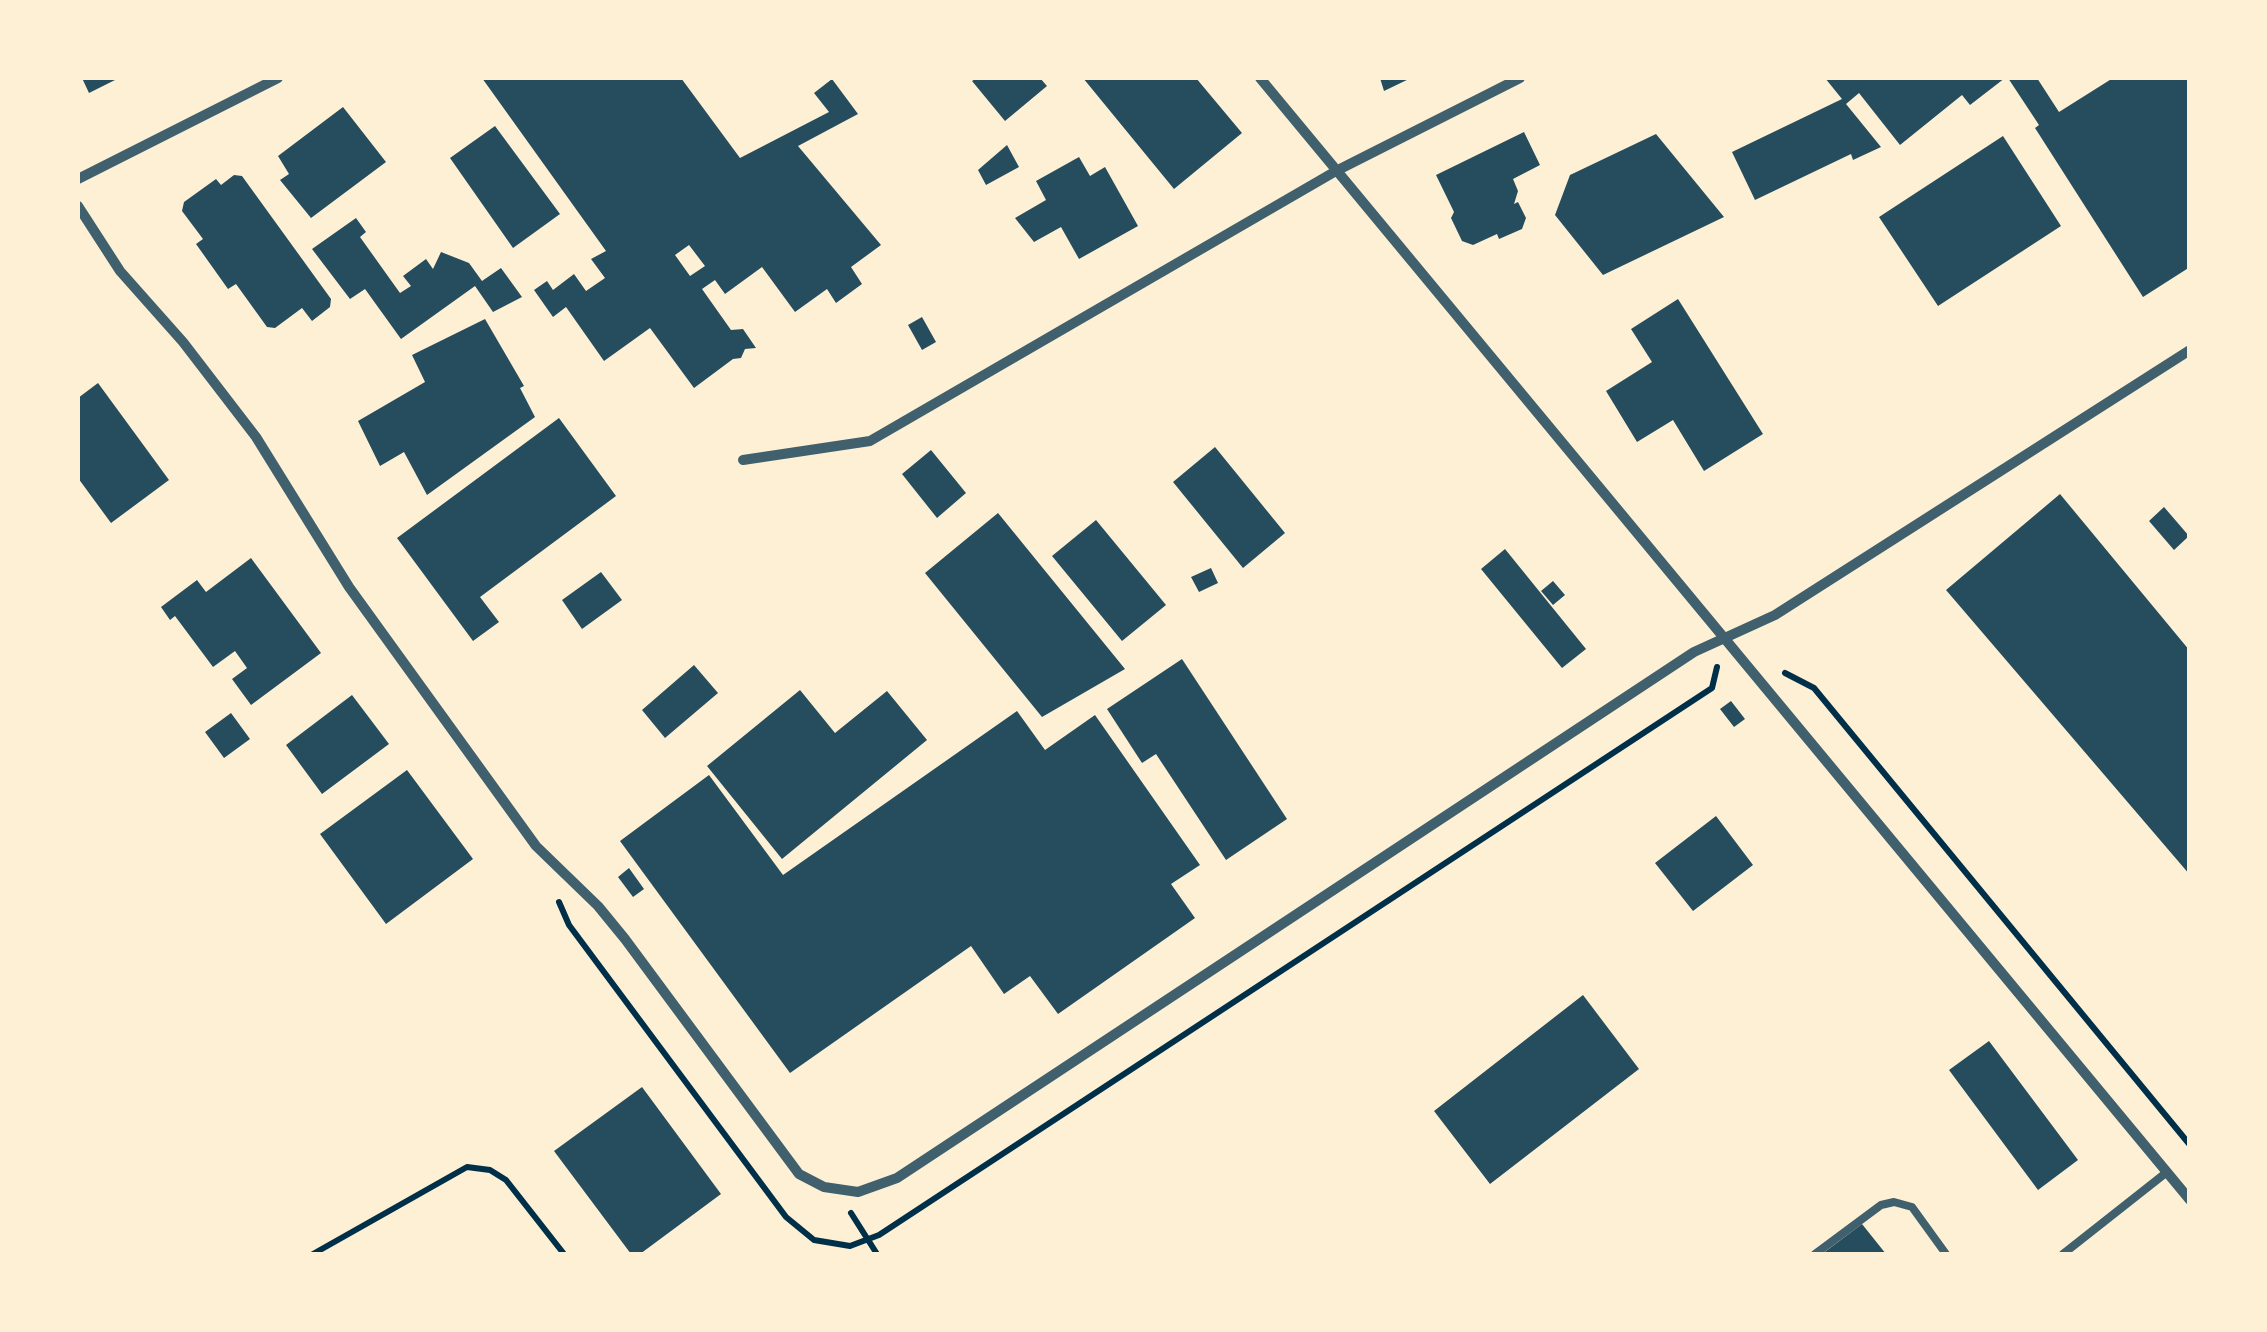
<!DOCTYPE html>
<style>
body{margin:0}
#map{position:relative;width:2267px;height:1332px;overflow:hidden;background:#fdf0d5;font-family:Mulish,sans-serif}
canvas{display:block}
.frame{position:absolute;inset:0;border:80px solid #fdf0d5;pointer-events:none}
</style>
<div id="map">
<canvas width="2267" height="1332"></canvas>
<div class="frame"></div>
</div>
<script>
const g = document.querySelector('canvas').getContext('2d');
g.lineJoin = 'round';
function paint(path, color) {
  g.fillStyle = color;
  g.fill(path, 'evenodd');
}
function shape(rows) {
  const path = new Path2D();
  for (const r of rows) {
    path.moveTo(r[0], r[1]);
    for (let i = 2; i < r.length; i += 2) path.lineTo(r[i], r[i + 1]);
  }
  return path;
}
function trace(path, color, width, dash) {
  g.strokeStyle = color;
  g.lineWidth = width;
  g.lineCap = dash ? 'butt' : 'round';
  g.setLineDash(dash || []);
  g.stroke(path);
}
const building = shape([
 [82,78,119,78,89,93],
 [482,78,681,78,740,158,829,112,814,93,832,79,858,114,798,146,881,245,851,267,862,284,836,303,827,289,795,312,762,267,725,294,715,280,702,289,731,330,743,329,756,348,745,349,741,358,733,359,694,388,650,328,604,361,566,307,553,317,534,290,547,281,553,290,574,274,586,291,605,278,591,259,606,251],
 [689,245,705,266,690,276,675,255],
 [977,78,1040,78,1047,86,1005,121,972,81],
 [1083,78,1196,78,1242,133,1174,189],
 [1380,78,1411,78,1384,91],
 [1825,78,2005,78,1970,105,1962,95,1900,145,1859,93,1846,104,1881,147,1853,160,1851,154,1755,200,1732,152,1842,99],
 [2008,78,2037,78,2059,112,2113,78,2190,78,2190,267,2143,297,2035,128,2039,125],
 [343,107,386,162,311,218,280,180,289,174,278,156],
 [495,126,560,214,513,248,450,158],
 [1524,132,1540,165,1513,179,1518,191,1514,204,1518,202,1526,218,1522,229,1499,239,1497,234,1473,245,1462,241,1451,218,1454,212,1436,175],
 [1656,134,1724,217,1603,275,1555,215,1570,175],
 [2003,136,2061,226,1938,306,1879,217],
 [1007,145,1019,167,986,185,978,170],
 [1079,157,1090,176,1105,167,1138,226,1079,259,1061,227,1034,242,1015,218,1046,200,1036,181],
 [234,175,242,176,331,299,330,307,312,321,302,308,275,328,267,327,236,284,228,289,196,244,203,239,182,211,184,202,216,179,221,185],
 [356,218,366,232,360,237,400,293,411,286,403,276,426,259,433,269,441,252,469,263,482,281,501,268,522,297,493,312,475,286,401,339,365,289,350,299,312,249],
 [1678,299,1763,434,1704,471,1673,420,1637,442,1606,391,1652,362,1631,329],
 [922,317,936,342,922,350,908,325],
 [485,319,524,386,520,388,535,417,427,495,404,452,380,466,358,421,425,382,412,355],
 [98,383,169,480,111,523,78,478,78,398],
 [559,418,616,496,480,597,499,622,473,641,397,538],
 [1215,447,1285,533,1243,568,1173,482],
 [931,450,966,493,937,518,902,474],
 [2060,494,2190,651,2190,875,1946,590],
 [2164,507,2189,536,2174,550,2149,521],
 [998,513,1125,669,1042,717,925,573],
 [1096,520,1166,605,1122,641,1052,556],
 [1505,549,1586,649,1562,668,1481,569],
 [251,558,321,653,251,705,232,679,247,668,235,651,213,667,175,616,170,620,161,607,197,580,206,592],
 [1211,568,1218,583,1199,592,1191,577],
 [601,572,622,600,582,629,562,600],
 [1553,581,1565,595,1553,605,1541,591],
 [1182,659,1287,819,1226,860,1156,754,1142,763,1107,709],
 [694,665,718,693,665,738,642,710],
 [800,690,835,733,887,691,927,740,782,859,707,766],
 [352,695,389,744,322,794,286,745],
 [1731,701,1745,719,1734,727,1720,709],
 [1017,711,1045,750,1095,715,1200,865,1171,884,1195,918,1058,1014,1030,976,1004,994,971,946,790,1073,620,841,709,775,783,875],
 [231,713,250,739,224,758,205,732],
 [407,770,473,859,386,924,320,834],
 [1716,816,1753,865,1693,911,1655,863],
 [629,868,644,889,633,897,618,877],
 [1583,995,1639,1069,1490,1184,1434,1111],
 [1989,1041,2078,1160,2038,1190,1949,1070],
 [642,1087,721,1194,640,1254,631,1254,554,1151],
 [1862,1224,1886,1254,1822,1254]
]);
const path = shape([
 [1785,673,1814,688,2190,1145],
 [559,902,569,925,786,1217,814,1240,850,1246,879,1235,1712,688,1717,667],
 [851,1213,877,1254],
 [313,1254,467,1167,490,1170,506,1180,564,1254]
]);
const service = shape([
 [1815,1254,1881,1205,1894,1202,1912,1207,1946,1254],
 [2063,1254,2167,1172]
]);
const minor = shape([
 [1260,78,2190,1200],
 [78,179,278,78],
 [78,206,120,271,183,342,256,437,349,587,536,846,598,906,625,939,799,1174,824,1187,858,1192,897,1178,1694,652,1775,615,2190,350],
 [743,460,870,441,1336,171,1520,78]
]);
paint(building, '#264d5e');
trace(path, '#003049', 6);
trace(service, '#3f606c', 8);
trace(minor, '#3f606c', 10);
</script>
